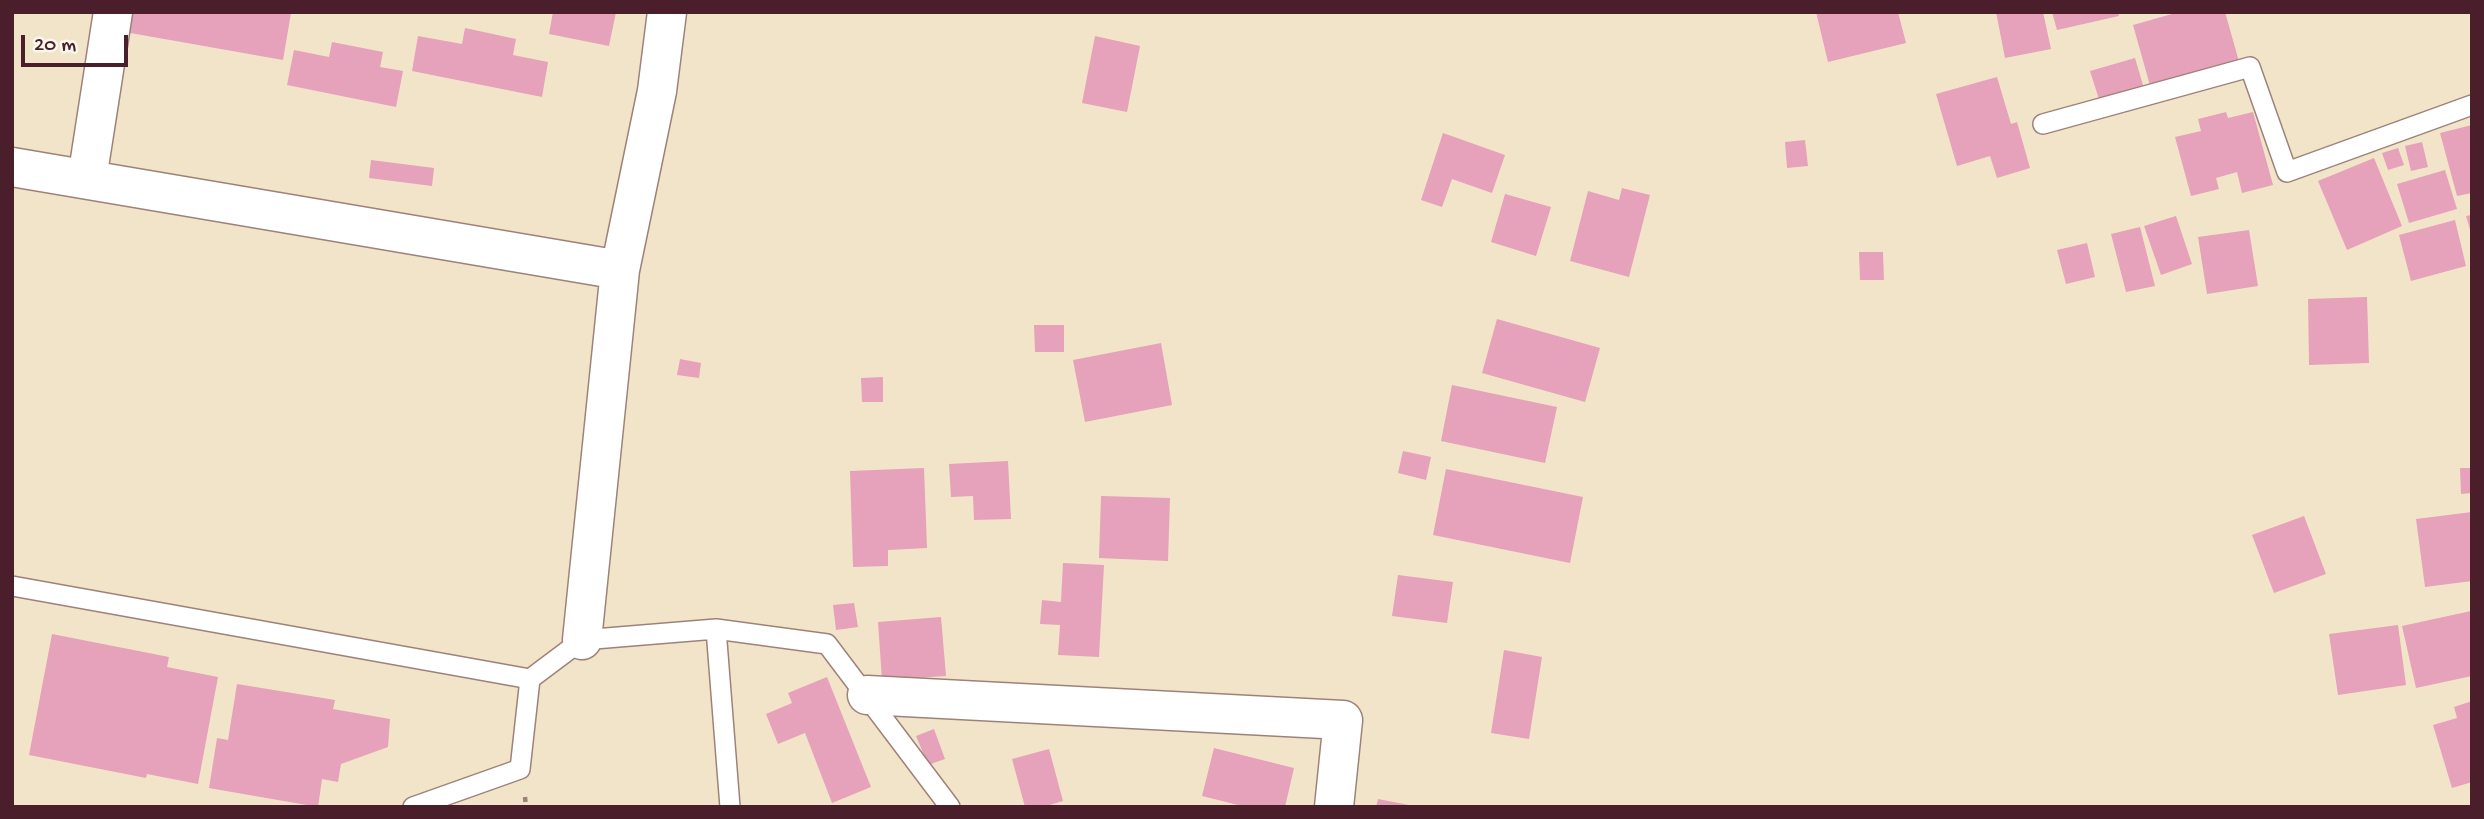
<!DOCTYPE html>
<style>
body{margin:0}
#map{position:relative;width:2484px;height:819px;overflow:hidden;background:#f2e4c9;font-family:"Gochi Hand",sans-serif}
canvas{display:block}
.frame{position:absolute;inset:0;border:14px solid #4a1f2b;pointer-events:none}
.scale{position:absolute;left:21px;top:35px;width:107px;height:32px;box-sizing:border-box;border:4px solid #4a1f2b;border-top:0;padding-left:9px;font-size:21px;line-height:24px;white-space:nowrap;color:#4a1f2b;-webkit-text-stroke:5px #fbf7ec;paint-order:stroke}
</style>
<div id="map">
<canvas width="2484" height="819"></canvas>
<div class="frame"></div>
<div class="scale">20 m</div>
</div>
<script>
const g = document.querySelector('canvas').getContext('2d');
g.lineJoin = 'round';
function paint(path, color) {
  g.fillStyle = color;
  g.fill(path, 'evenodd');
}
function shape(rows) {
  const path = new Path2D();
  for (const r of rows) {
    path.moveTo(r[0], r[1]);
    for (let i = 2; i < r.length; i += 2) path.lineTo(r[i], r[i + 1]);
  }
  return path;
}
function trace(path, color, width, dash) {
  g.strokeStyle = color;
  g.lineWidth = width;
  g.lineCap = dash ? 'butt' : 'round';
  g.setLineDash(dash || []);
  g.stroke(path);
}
const building = shape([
 [123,12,287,12,291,13,283,60,119,31],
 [553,12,616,12,609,46,549,34],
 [1816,12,1898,12,1906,43,1828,62],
 [1996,12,2043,12,2051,49,2005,58],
 [2052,12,2118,12,2119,16,2057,30],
 [2179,12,2225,12,2240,65,2151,89,2133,25],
 [465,28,516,39,513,55,548,62,542,97,412,71,418,36,462,44],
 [1095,36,1140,46,1127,112,1082,103],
 [332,42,383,52,380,67,403,71,396,107,287,85,294,50,329,57],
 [2135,58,2148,102,2104,115,2090,71],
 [1997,77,2011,124,2017,122,2030,168,1997,178,1990,156,1957,166,1936,94],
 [2226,112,2228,118,2253,112,2273,185,2242,193,2237,172,2216,178,2219,189,2191,196,2175,137,2201,131,2198,119],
 [2472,125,2472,193,2457,196,2440,133],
 [1443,133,1505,155,1492,193,1452,179,1442,207,1421,200],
 [1805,140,1808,166,1787,168,1785,142],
 [2422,142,2428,167,2411,171,2405,146],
 [2398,148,2404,165,2388,170,2382,153],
 [2374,158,2402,226,2347,250,2318,181],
 [371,160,434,168,432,186,369,178],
 [2445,170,2457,209,2409,223,2397,184],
 [1622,188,1650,195,1629,277,1570,261,1588,191,1619,200],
 [1505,194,1551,207,1536,256,1491,242],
 [2472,215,2472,233,2471,233,2466,216],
 [2176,216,2192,264,2161,275,2144,226],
 [2455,220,2466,266,2411,281,2399,235],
 [2140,227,2155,286,2126,292,2111,234],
 [2249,230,2258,286,2207,294,2198,237],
 [2087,243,2095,277,2066,284,2057,250],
 [1859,252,1883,252,1884,280,1860,280],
 [2367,297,2369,363,2309,365,2308,299],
 [1497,319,1600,348,1585,402,1482,373],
 [1034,325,1064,325,1064,352,1035,352],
 [1161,343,1172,405,1085,422,1073,360],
 [680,359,701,363,699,378,677,375],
 [883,377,883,402,862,402,861,378],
 [1452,385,1557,407,1545,463,1441,441],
 [1403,451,1431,457,1426,480,1398,473],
 [1008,461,1011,519,974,520,973,496,951,497,949,464],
 [924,468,927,548,888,550,888,566,853,567,850,471],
 [2460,468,2472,468,2472,493,2461,494],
 [1446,469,1583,497,1570,563,1433,535],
 [1101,496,1170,498,1168,561,1099,558],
 [2472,512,2472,581,2425,587,2416,519],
 [2304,516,2326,574,2274,593,2252,535],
 [1063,563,1104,565,1099,657,1058,655,1060,625,1040,624,1042,600,1061,602],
 [1398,575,1453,582,1447,623,1392,616],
 [854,603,858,627,836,630,833,605],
 [2471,611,2472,676,2416,688,2402,626],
 [941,617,946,676,882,680,878,622],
 [2398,625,2406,685,2338,695,2329,634],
 [52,634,169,657,167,667,218,677,198,784,147,774,146,778,29,755],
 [1504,650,1542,657,1529,739,1491,733],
 [827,677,871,787,832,803,805,733,778,744,766,714,792,703,788,693],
 [237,684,335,700,333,709,390,719,388,747,341,764,338,782,322,779,318,807,209,788,217,738,228,740],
 [2472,701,2472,782,2452,788,2433,725,2457,718,2454,707],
 [934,729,945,759,928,765,916,736],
 [1214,748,1294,768,1285,807,1246,807,1202,796],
 [1049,749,1063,801,1043,807,1025,807,1012,759],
 [1378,799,1409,805,1409,807,1376,807]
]);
const path = shape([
 [525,797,526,807]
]);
const service = shape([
 [2043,124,2250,67,2287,172,2472,105],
 [12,586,530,679,582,640,716,629,827,644,950,807],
 [716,629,730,807],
 [413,807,520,769,530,679]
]);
const minor = shape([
 [12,167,620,270],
 [87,179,113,12],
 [582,640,620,270,657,91,667,12],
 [867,695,1343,720,1334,807]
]);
paint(building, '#e6a1bb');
trace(service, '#9e827a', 22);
trace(minor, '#9e827a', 41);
trace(path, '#9e827a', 4.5, [5, 5]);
trace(service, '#fff', 19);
trace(minor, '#fff', 38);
</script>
